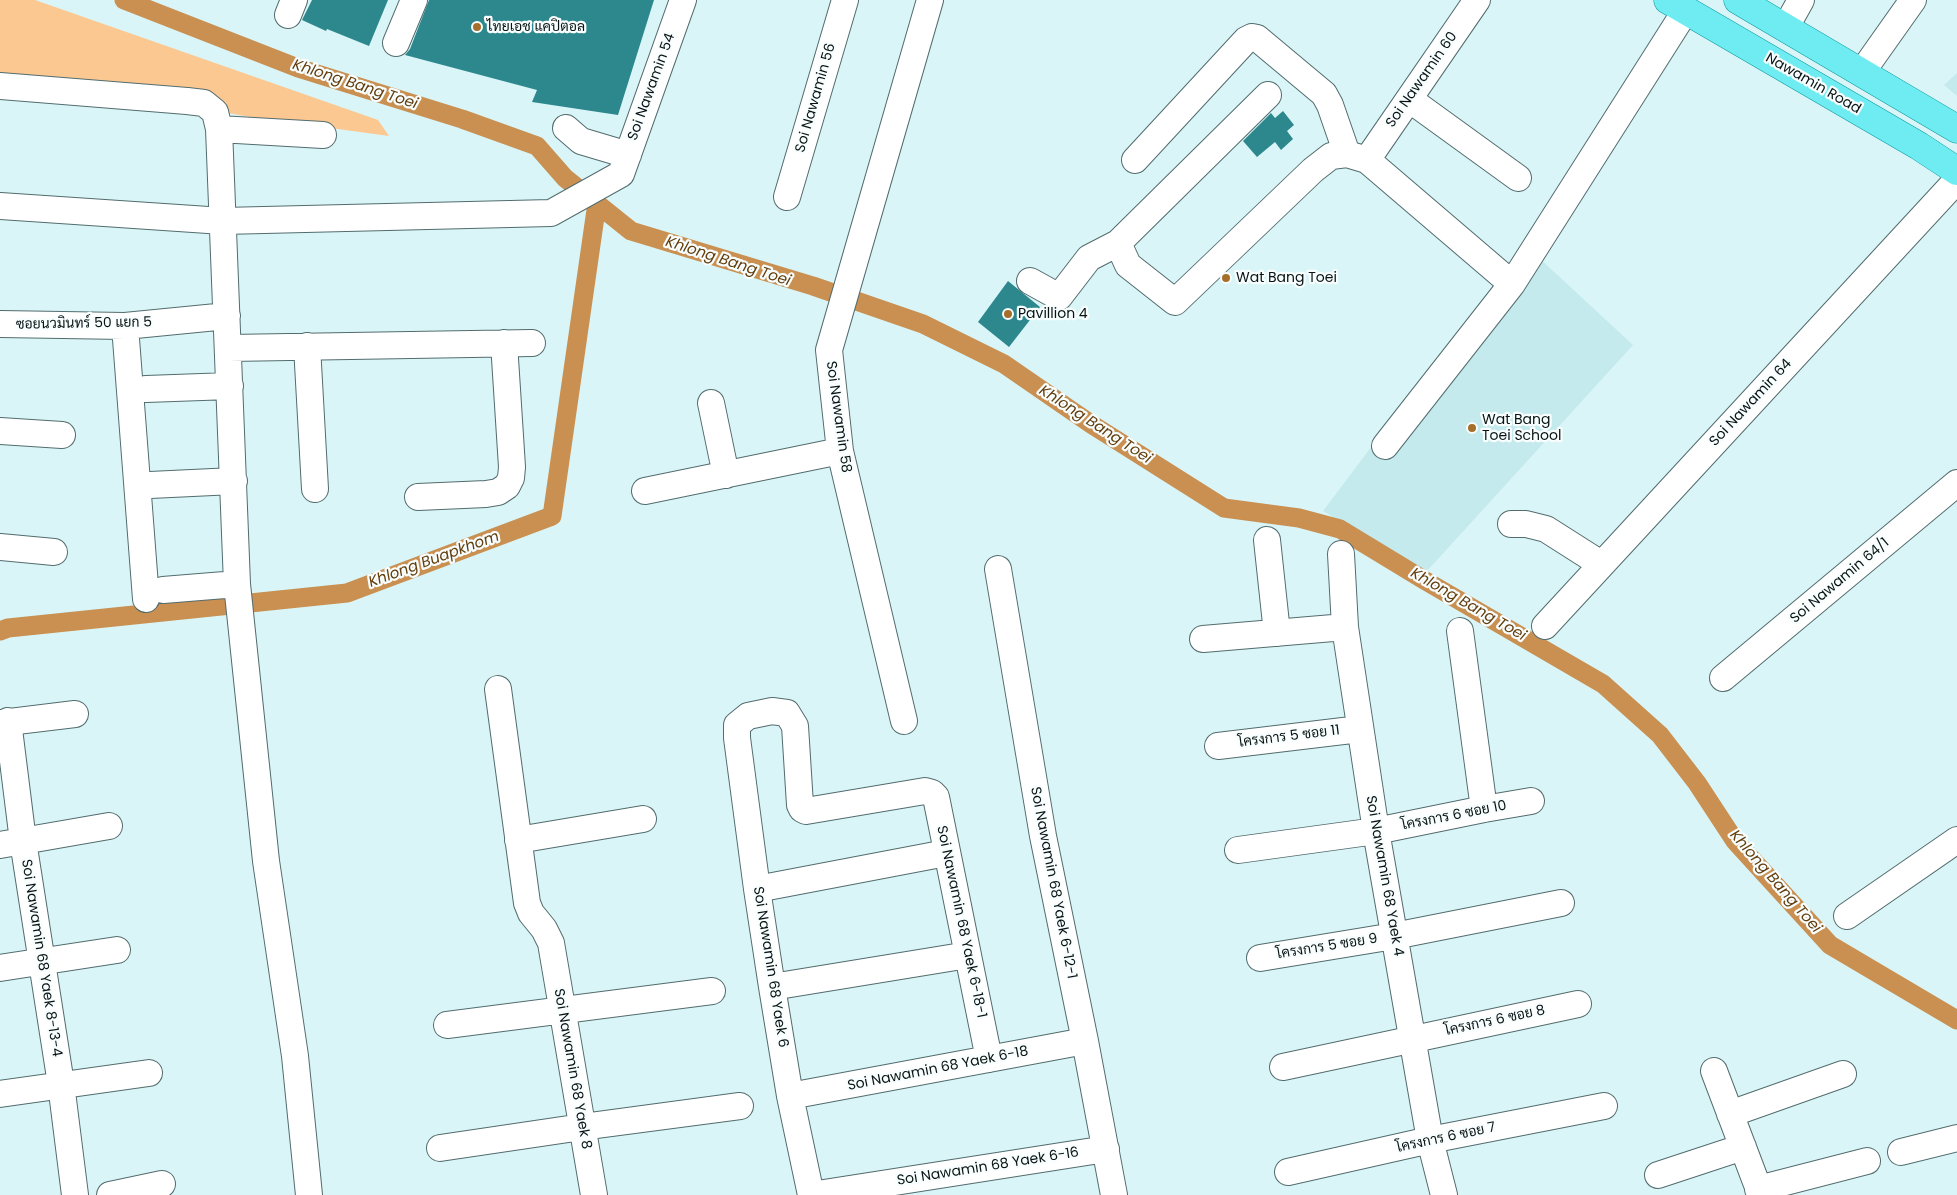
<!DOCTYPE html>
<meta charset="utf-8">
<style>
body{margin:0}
canvas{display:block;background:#d9f5f7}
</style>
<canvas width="1957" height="1195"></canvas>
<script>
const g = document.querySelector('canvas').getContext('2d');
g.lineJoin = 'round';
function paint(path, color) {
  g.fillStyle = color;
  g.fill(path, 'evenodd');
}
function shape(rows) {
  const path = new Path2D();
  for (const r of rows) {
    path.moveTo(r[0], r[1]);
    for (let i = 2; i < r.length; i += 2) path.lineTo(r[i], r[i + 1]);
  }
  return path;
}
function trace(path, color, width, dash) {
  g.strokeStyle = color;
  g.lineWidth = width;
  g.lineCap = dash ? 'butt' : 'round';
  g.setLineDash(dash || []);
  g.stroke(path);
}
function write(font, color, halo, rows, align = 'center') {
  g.font = font + ' Poppins,Sarabun,sans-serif';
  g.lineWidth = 4.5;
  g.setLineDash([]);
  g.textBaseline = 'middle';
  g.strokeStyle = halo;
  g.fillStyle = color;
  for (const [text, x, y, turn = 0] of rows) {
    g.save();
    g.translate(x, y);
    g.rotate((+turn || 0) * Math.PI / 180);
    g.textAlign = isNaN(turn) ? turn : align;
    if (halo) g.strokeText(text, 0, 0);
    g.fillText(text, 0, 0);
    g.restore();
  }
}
const built = shape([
 [1957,73,1957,96,1944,85],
 [1524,244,1633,345,1427,571,1323,511]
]);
const green = shape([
 [0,0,35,0,378,120,389,136,250,117,0,72]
]);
const canal = shape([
 [124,0,298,68,462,119,537,146,565,178,631,231,813,286,923,324,1004,364,1091,424,1224,508,1299,518,1340,529,1424,580,1603,684,1660,735,1697,783,1735,841,1830,945,1957,1020],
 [0,631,8,628,347,593,552,516,597,203]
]);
const building = shape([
 [312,0,388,0,369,46,327,29,326,31,302,20],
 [429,0,654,0,618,115,532,102,537,90,405,55,410,49],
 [1283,111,1294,125,1287,131,1293,139,1281,150,1275,142,1257,157,1243,141,1271,113,1275,118],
 [1008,281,1040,307,1009,347,978,322]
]);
const minor = shape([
 [288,15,294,0],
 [1786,27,1801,0],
 [396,43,414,0],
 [1862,72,1913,0],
 [0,86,187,101,204,103,215,112,219,129,237,584,266,861,295,1056,309,1195],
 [1268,95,1118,243,1128,265,1175,302,1313,170,1331,156,1347,154,1367,160,1512,284],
 [1409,99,1518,178],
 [566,128,581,141,628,155],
 [219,129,323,135],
 [1135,160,1246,40,1252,37,1257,38,1324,94,1330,105,1347,154],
 [1367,160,1477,0],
 [787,197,845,0],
 [0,206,223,221,551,213,621,174,683,0],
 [1030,281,1059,297,1089,258,1118,243],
 [0,324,125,326,227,316],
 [125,326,146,599],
 [307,346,315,489],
 [229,348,532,343],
 [146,389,230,386],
 [711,403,726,475],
 [0,431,62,435],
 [1385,446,1512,284,1686,10],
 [150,485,234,481],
 [645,491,840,451],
 [418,497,486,494,498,492,507,486,511,478,512,467,504,343],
 [1511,524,1526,524,1546,529,1601,564],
 [1267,540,1277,633],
 [0,547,54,552],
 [1341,554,1345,627,1376,831,1430,1140,1444,1195],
 [998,569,1043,836,1085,1041,1114,1195],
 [163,590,237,584],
 [1545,626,1957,180],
 [1460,631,1484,809],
 [1203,639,1345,627],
 [1723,678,1957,483],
 [498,689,527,903,531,913,544,929,551,943,594,1195],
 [8,721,23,841,61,1084,75,1195],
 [904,721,840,451,829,350,930,0],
 [0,723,75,714],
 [1218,746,1360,729],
 [518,840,643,819],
 [0,845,109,826],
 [1238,850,1376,831,1484,809,1531,801],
 [757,889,946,853],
 [1847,916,1957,840],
 [1260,958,1394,936,1561,903],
 [0,968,117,950],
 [772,987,968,955],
 [447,1025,712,991],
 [1283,1067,1578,1004],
 [1714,1071,1761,1195],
 [0,1094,149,1073],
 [790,1096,1085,1041],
 [1730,1114,1843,1074],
 [440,1148,582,1127,740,1106],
 [1901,1152,1957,1138],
 [1288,1172,1430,1140,1604,1106],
 [1658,1175,1743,1147],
 [1758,1189,1867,1161],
 [110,1195,162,1184],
 [811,1195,790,1096,772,987,757,889,737,738,737,725,748,716,772,711,787,713,795,726,800,805,802,809,806,811,925,791,932,793,936,797,989,1059],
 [811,1195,1106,1149]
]);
const major = shape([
 [1668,0,1919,146,1957,171],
 [1738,0,1957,129]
]);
const markers = [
 [477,27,5,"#a66e2b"],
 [1226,278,5,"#a66e2b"],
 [1008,314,5,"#a66e2b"],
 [1472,428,5,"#a66e2b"]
];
const poiNames = [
 ["ไทยเอช แคปิตอล",487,27],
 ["Wat Bang Toei",1236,278],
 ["Pavillion 4",1018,314],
 ["Wat Bang",1482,420],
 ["Toei School",1482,436]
];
const streetNames = [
 ["Soi Nawamin 60",1422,80,-55],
 ["Nawamin Road",1813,84,30],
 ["Soi Nawamin 54",652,87,-70],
 ["Soi Nawamin 56",816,98,-74],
 ["ซอยนวมินทร์ 50 แยก 5",84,324,-1],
 ["Soi Nawamin 64",1751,403,-47],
 ["Soi Nawamin 58",838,417,82],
 ["Soi Nawamin 64/1",1840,581,-40],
 ["โครงการ 5 ซอย 11",1289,737,-7],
 ["โครงการ 6 ซอย 10",1454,816,-11],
 ["Soi Nawamin 68 Yaek 4",1384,876,80],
 ["Soi Nawamin 68 Yaek 6-12-1",1053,883,79],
 ["Soi Nawamin 68 Yaek 6-18-1",961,922,78],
 ["โครงการ 5 ซอย 9",1327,947,-9],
 ["Soi Nawamin 68 Yaek 8-13-4",41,958,81],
 ["Soi Nawamin 68 Yaek 6",770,967,81],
 ["โครงการ 6 ซอย 8",1495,1021,-12],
 ["Soi Nawamin 68 Yaek 8",572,1069,80],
 ["Soi Nawamin 68 Yaek 6-18",938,1069,-11],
 ["โครงการ 6 ซอย 7",1446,1138,-12],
 ["Soi Nawamin 68 Yaek 6-16",988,1167,-9]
];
const waterNames = [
 ["Khlong Bang Toei",355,85,18],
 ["Khlong Bang Toei",728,262,18],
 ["Khlong Bang Toei",1095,425,33],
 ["Khlong Buapkhom",434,560,-20],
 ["Khlong Bang Toei",1468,605,30],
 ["Khlong Bang Toei",1775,882,49]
];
paint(built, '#c4eaed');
paint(green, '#fcc892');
trace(canal, '#c99052', 19);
paint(building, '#2d888e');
trace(minor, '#536c6e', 28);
trace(major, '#0c989f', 29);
trace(minor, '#fff', 26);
trace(major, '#6eecf2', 28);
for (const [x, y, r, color] of markers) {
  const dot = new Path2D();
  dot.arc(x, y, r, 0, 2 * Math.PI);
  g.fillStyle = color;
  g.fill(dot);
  trace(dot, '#f8fdfe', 2);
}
write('14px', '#091313', '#f8fdfe', poiNames, 'left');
write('14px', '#091313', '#f8fdfe', streetNames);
write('italic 15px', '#633d0b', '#f8fdfe', waterNames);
</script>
